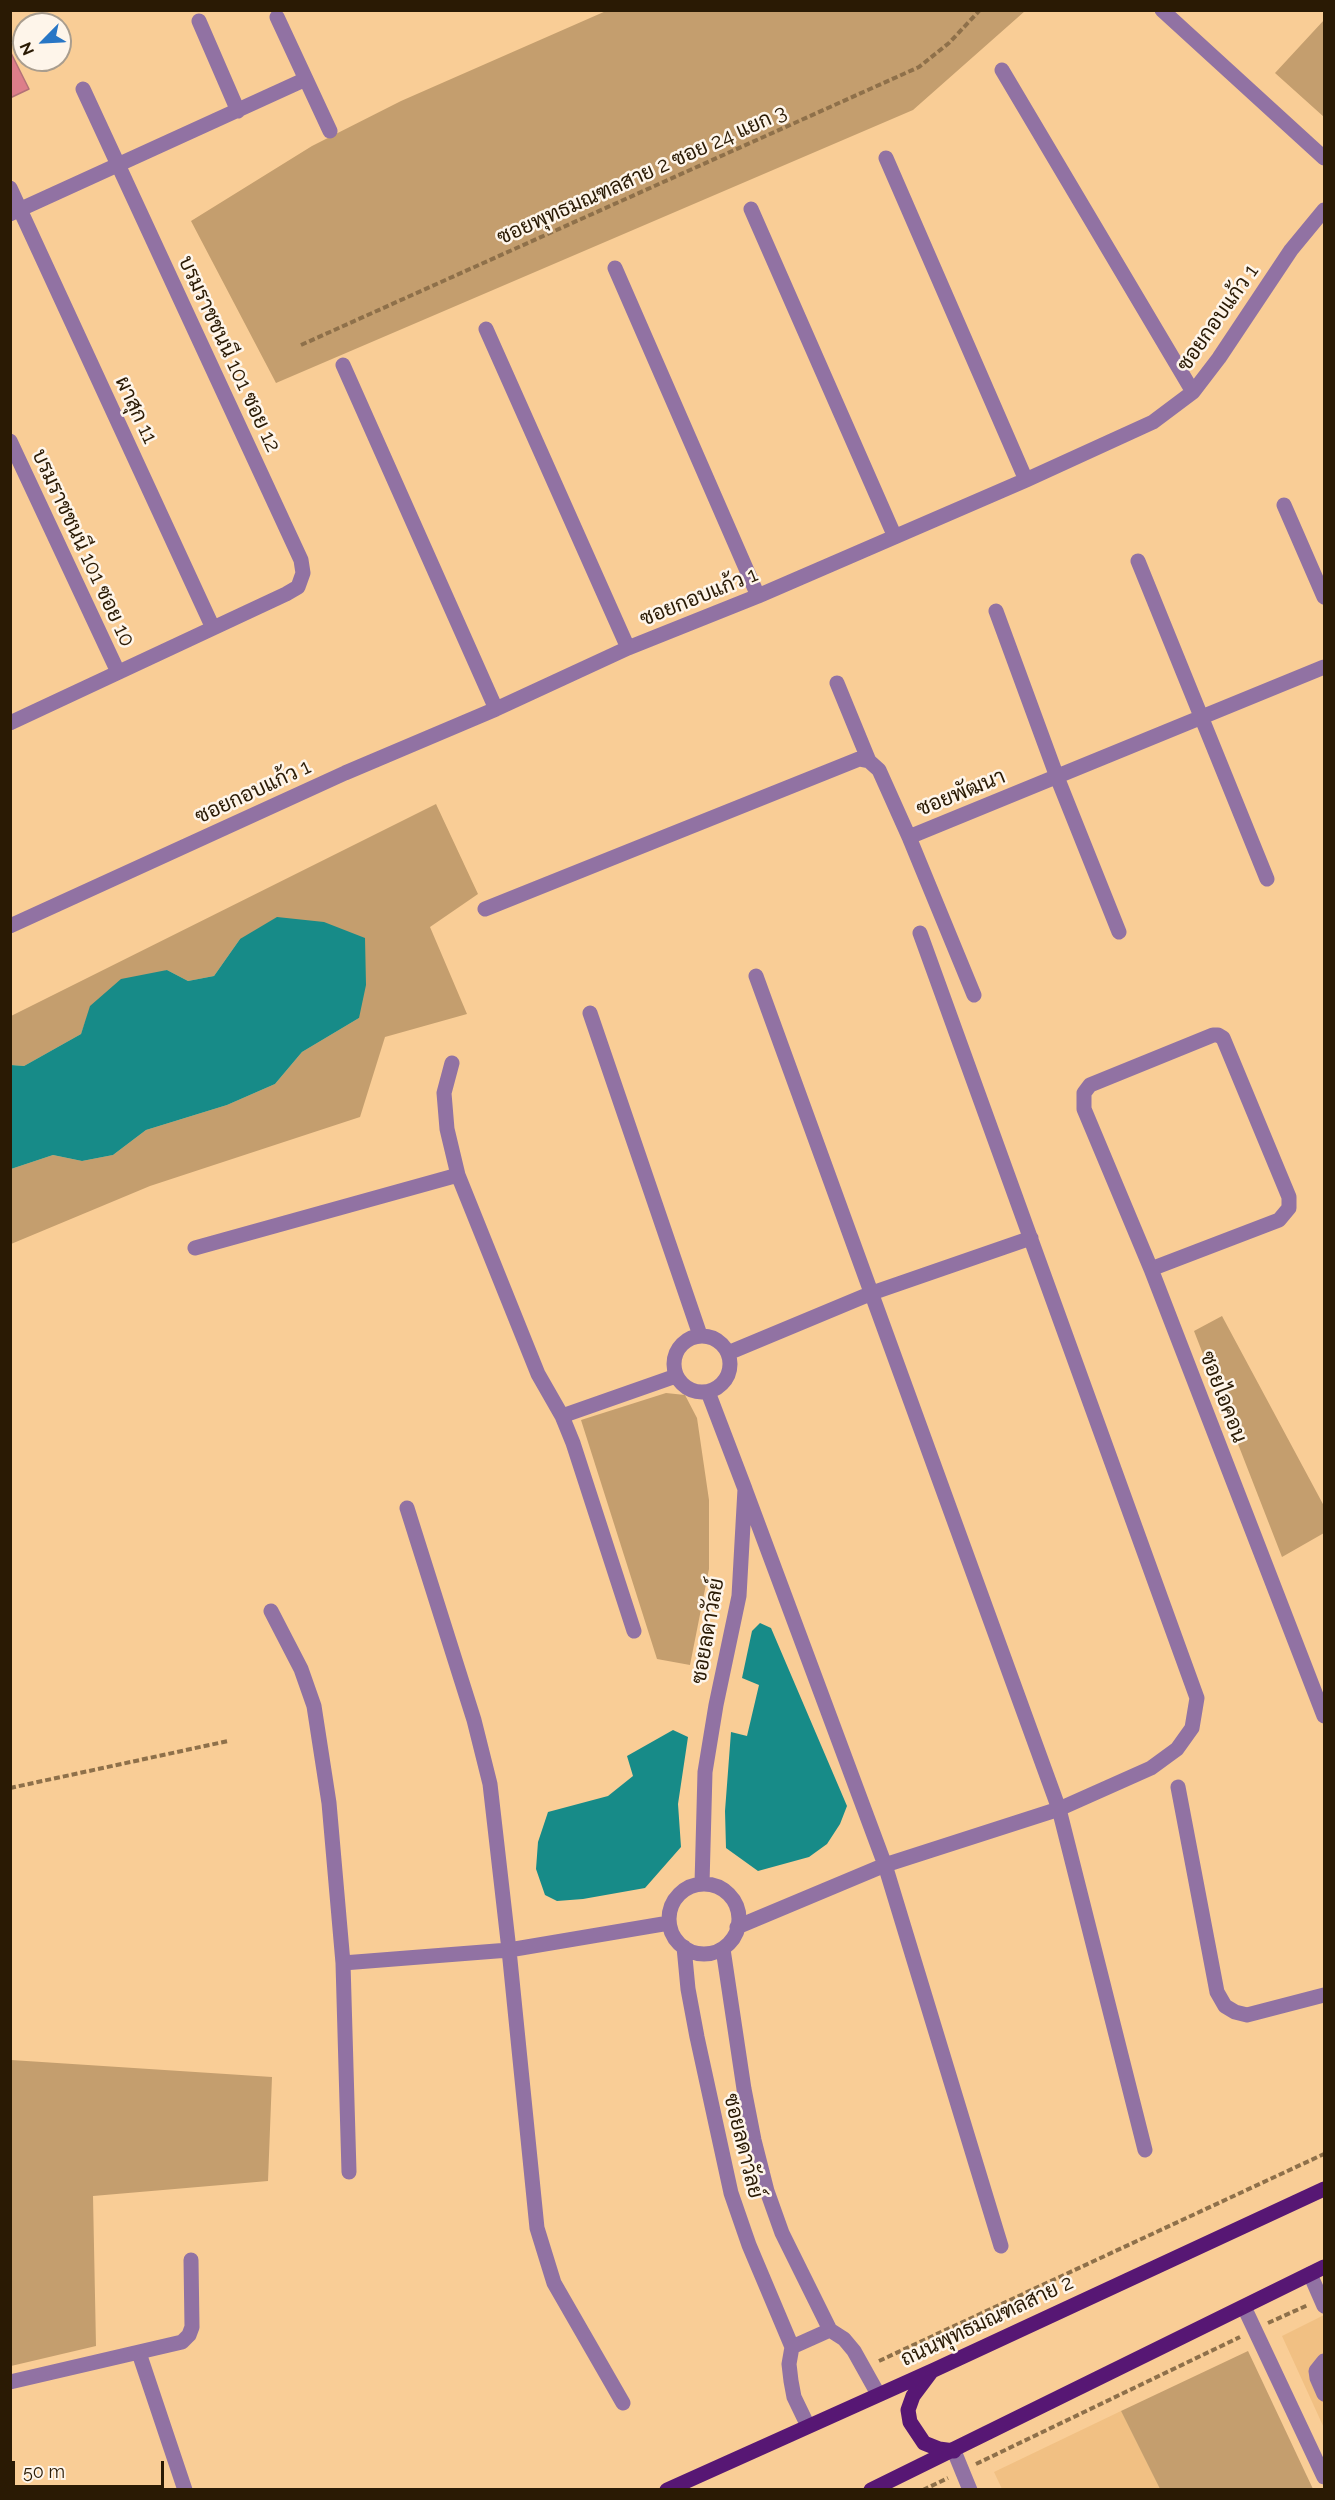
<!DOCTYPE html>
<meta charset="utf-8">
<style>
body{margin:0}
#map{position:relative;width:1335px;height:2500px;overflow:hidden;background:#f9cd96;font-family:Raleway,sans-serif}
canvas{display:block}
.frame{position:absolute;inset:0;border:12px solid #2a1a04;pointer-events:none}
.north{position:absolute;left:12px;top:12px;width:60px;height:60px;box-sizing:border-box;background:#fef5ea;border:2px solid #a99d8e;border-radius:50%;rotate:246deg;font-size:16px;font-weight:700;line-height:24px;text-align:center;color:#2a1a04}
.north::after{content:'';display:block;margin:auto;width:21px;height:27px;background:#2876c5;clip-path:polygon(50% 0,100% 100%,50% 72%,0 100%)}
.scale{position:absolute;left:12px;top:2461px;width:152px;height:27px;box-sizing:border-box;border:3px solid #2a1a04;border-top:0;padding-left:8px;font-size:18px;line-height:21px;white-space:nowrap;color:#2a1a04;-webkit-text-stroke:4px #fef5ea;paint-order:stroke}
</style>
<div id="map">
<canvas width="1335" height="2500"></canvas>
<div class="frame"></div>
<div class="north">N</div>
<div class="scale">50 m</div>
</div>
<script>
const g = document.querySelector('canvas').getContext('2d');
g.lineJoin = 'round';
function paint(path, color) {
  g.fillStyle = color;
  g.fill(path, 'evenodd');
}
function shape(rows) {
  const path = new Path2D();
  for (const r of rows) {
    if (r.length === 3) {
      path.moveTo(r[0] + r[2], r[1]);
      path.arc(r[0], r[1], r[2], 0, 2 * Math.PI);
      continue;
    }
    path.moveTo(r[0], r[1]);
    for (let i = 2; i < r.length; i += 2) path.lineTo(r[i], r[i + 1]);
  }
  return path;
}
function trace(path, color, width, dash) {
  g.strokeStyle = color;
  g.lineWidth = width;
  g.lineCap = dash ? 'butt' : 'round';
  g.setLineDash(dash || []);
  g.stroke(path);
}
function write(font, color, halo, rows, align = 'center') {
  g.font = font + ' Raleway,Sarabun,sans-serif';
  g.lineWidth = 5;
  g.setLineDash([]);
  g.textBaseline = 'middle';
  g.strokeStyle = halo;
  g.fillStyle = color;
  for (const [text, x, y, turn = 0] of rows) {
    g.save();
    g.translate(x, y);
    g.rotate((+turn || 0) * Math.PI / 180);
    g.textAlign = isNaN(turn) ? turn : align;
    if (halo) g.strokeText(text, 0, 0);
    g.fillText(text, 0, 0);
    g.restore();
  }
}
const built = shape([
 [1324,2315,1324,2428,1282,2336],
 [1121,2411,1160,2489,1002,2489,994,2472]
]);
const green = shape([
 [606,11,1025,11,913,110,276,383,191,221,312,146,401,101],
 [1324,20,1324,117,1275,73],
 [436,804,478,894,430,927,467,1014,385,1037,360,1117,150,1186,11,1244,11,1169,53,1155,82,1161,113,1155,146,1130,227,1105,275,1084,302,1052,359,1018,240,939,214,976,188,981,167,970,91,1006,81,1034,24,1066,11,1065,11,1016],
 [1222,1316,1324,1506,1324,1533,1282,1557,1194,1331],
 [666,1393,685,1395,697,1418,709,1500,709,1569,690,1665,657,1659,581,1420],
 [11,2060,272,2077,268,2181,93,2196,96,2346,11,2366],
 [1248,2351,1313,2489,1160,2489,1121,2411]
]);
const water = shape([
 [277,917,324,922,365,938,366,985,359,1018,302,1052,275,1084,227,1105,146,1130,113,1155,82,1161,53,1155,11,1169,11,1065,24,1066,81,1034,90,1006,121,979,167,970,188,981,214,976,240,939],
 [760,1623,771,1628,847,1806,840,1824,827,1844,809,1857,758,1871,726,1848,725,1811,731,1732,747,1736,759,1685,742,1678,752,1631],
 [673,1730,688,1737,678,1804,681,1847,645,1888,583,1899,557,1901,545,1895,536,1869,538,1842,548,1812,608,1796,633,1776,627,1756]
]);
const building = shape([
 [10,51,29,89,10,98,10,51]
]);
const path = shape([
 [301,345,919,67,949,43,980,10],
 [10,1788,228,1741],
 [1268,2323,1308,2305],
 [879,2361,1324,2154],
 [976,2464,1240,2337],
 [923,2490,948,2478]
]);
const minor = shape([
 [1162,10,1324,158],
 [277,17,330,131],
 [199,21,238,111],
 [1002,70,1193,392],
 [886,158,1026,480],
 [10,188,213,628],
 [751,209,895,537],
 [10,214,306,79],
 [615,268,758,596],
 [486,329,628,648],
 [343,365,496,709],
 [10,441,118,672],
 [1284,505,1324,597],
 [1138,561,1267,879],
 [996,611,1057,777,1119,932],
 [837,683,869,761],
 [10,723,286,594,298,587,303,573,301,560,83,89],
 [909,837,974,995],
 [485,909,859,759,869,761,879,770,909,837,1324,667],
 [10,926,345,773,496,709,628,648,758,596,1026,480,1153,422,1193,392,1219,358,1291,250,1324,210],
 [756,976,1059,1809,1145,2150],
 [590,1013,700,1335],
 [452,1063,444,1093,447,1129,458,1175,538,1374,562,1416,573,1443,634,1631],
 [195,1248,458,1175],
 [1151,1269,1279,1220,1289,1208,1289,1197,1223,1038,1218,1035,1213,1035,1090,1085,1084,1093,1084,1109,1151,1269,1324,1716],
 [702,1364,28],
 [728,1353,872,1293,1031,1238],
 [562,1416,676,1376],
 [745,1489,885,1865,1001,2246],
 [407,1508,474,1720,490,1784,509,1950,537,2228,554,2283,623,2403],
 [271,1611,301,1669,314,1706,329,1803,343,1963,349,2172],
 [1178,1787,1217,1992,1225,2006,1235,2012,1247,2015,1324,1995],
 [702,1884,705,1772,716,1705,739,1596,745,1489,708,1392],
 [704,1919,35],
 [737,1927,885,1865,1059,1809,1151,1768,1177,1749,1192,1728,1197,1698,920,933],
 [684,1947,688,1989,697,2037,731,2193,749,2245,792,2347,789,2364,791,2381,794,2397,807,2424],
 [723,1949,744,2089,754,2140,767,2191,782,2233,830,2330,844,2339,854,2351,878,2394],
 [343,1963,509,1950,669,1923],
 [1310,2274,1324,2306],
 [1244,2307,1324,2477],
 [792,2347,830,2330],
 [139,2353,185,2490],
 [1324,2361,1316,2371,1317,2378,1324,2394],
 [10,2382,182,2342,189,2335,192,2327,191,2260],
 [954,2451,970,2490]
]);
const major = shape([
 [931,2372,913,2396,908,2410,910,2422,924,2443,939,2449,954,2451],
 [667,2490,934,2370,1324,2189],
 [871,2490,1324,2267]
]);
const streetNames = [
 ["ซอยพุทธมณฑลสาย 2 ซอย 24 แยก 3",642,175,-24],
 ["ซอยกอบแก้ว 1",1218,318,-55],
 ["บรมราชชนนี 101 ซอย 12",229,354,65],
 ["ผาสุก 11",136,410,65],
 ["บรมราชชนนี 101 ซอย 10",83,548,65],
 ["ซอยกอบแก้ว 1",699,597,-22],
 ["ซอยกอบแก้ว 1",253,792,-25],
 ["ซอยพัฒนา",961,793,-22],
 ["ซอยไอคอน",1223,1397,69],
 ["ซอยลดาวัลย์",708,1631,-80],
 ["ซอยลดาวัลย์",743,2146,76],
 ["ถนนพุทธมณฑลสาย 2",987,2321,-25]
];
paint(built, '#f1c083');
paint(green, '#c49e6e');
paint(water, '#178b88');
paint(building, '#dd7e8a');
trace(building, '#b37077', 1.5);
trace(path, '#8e704a', 4, [6, 3]);
trace(minor, '#9172a3', 15);
trace(major, '#571774', 15);
write('21px', '#2a1a04', '#fef5ea', streetNames);
</script>
